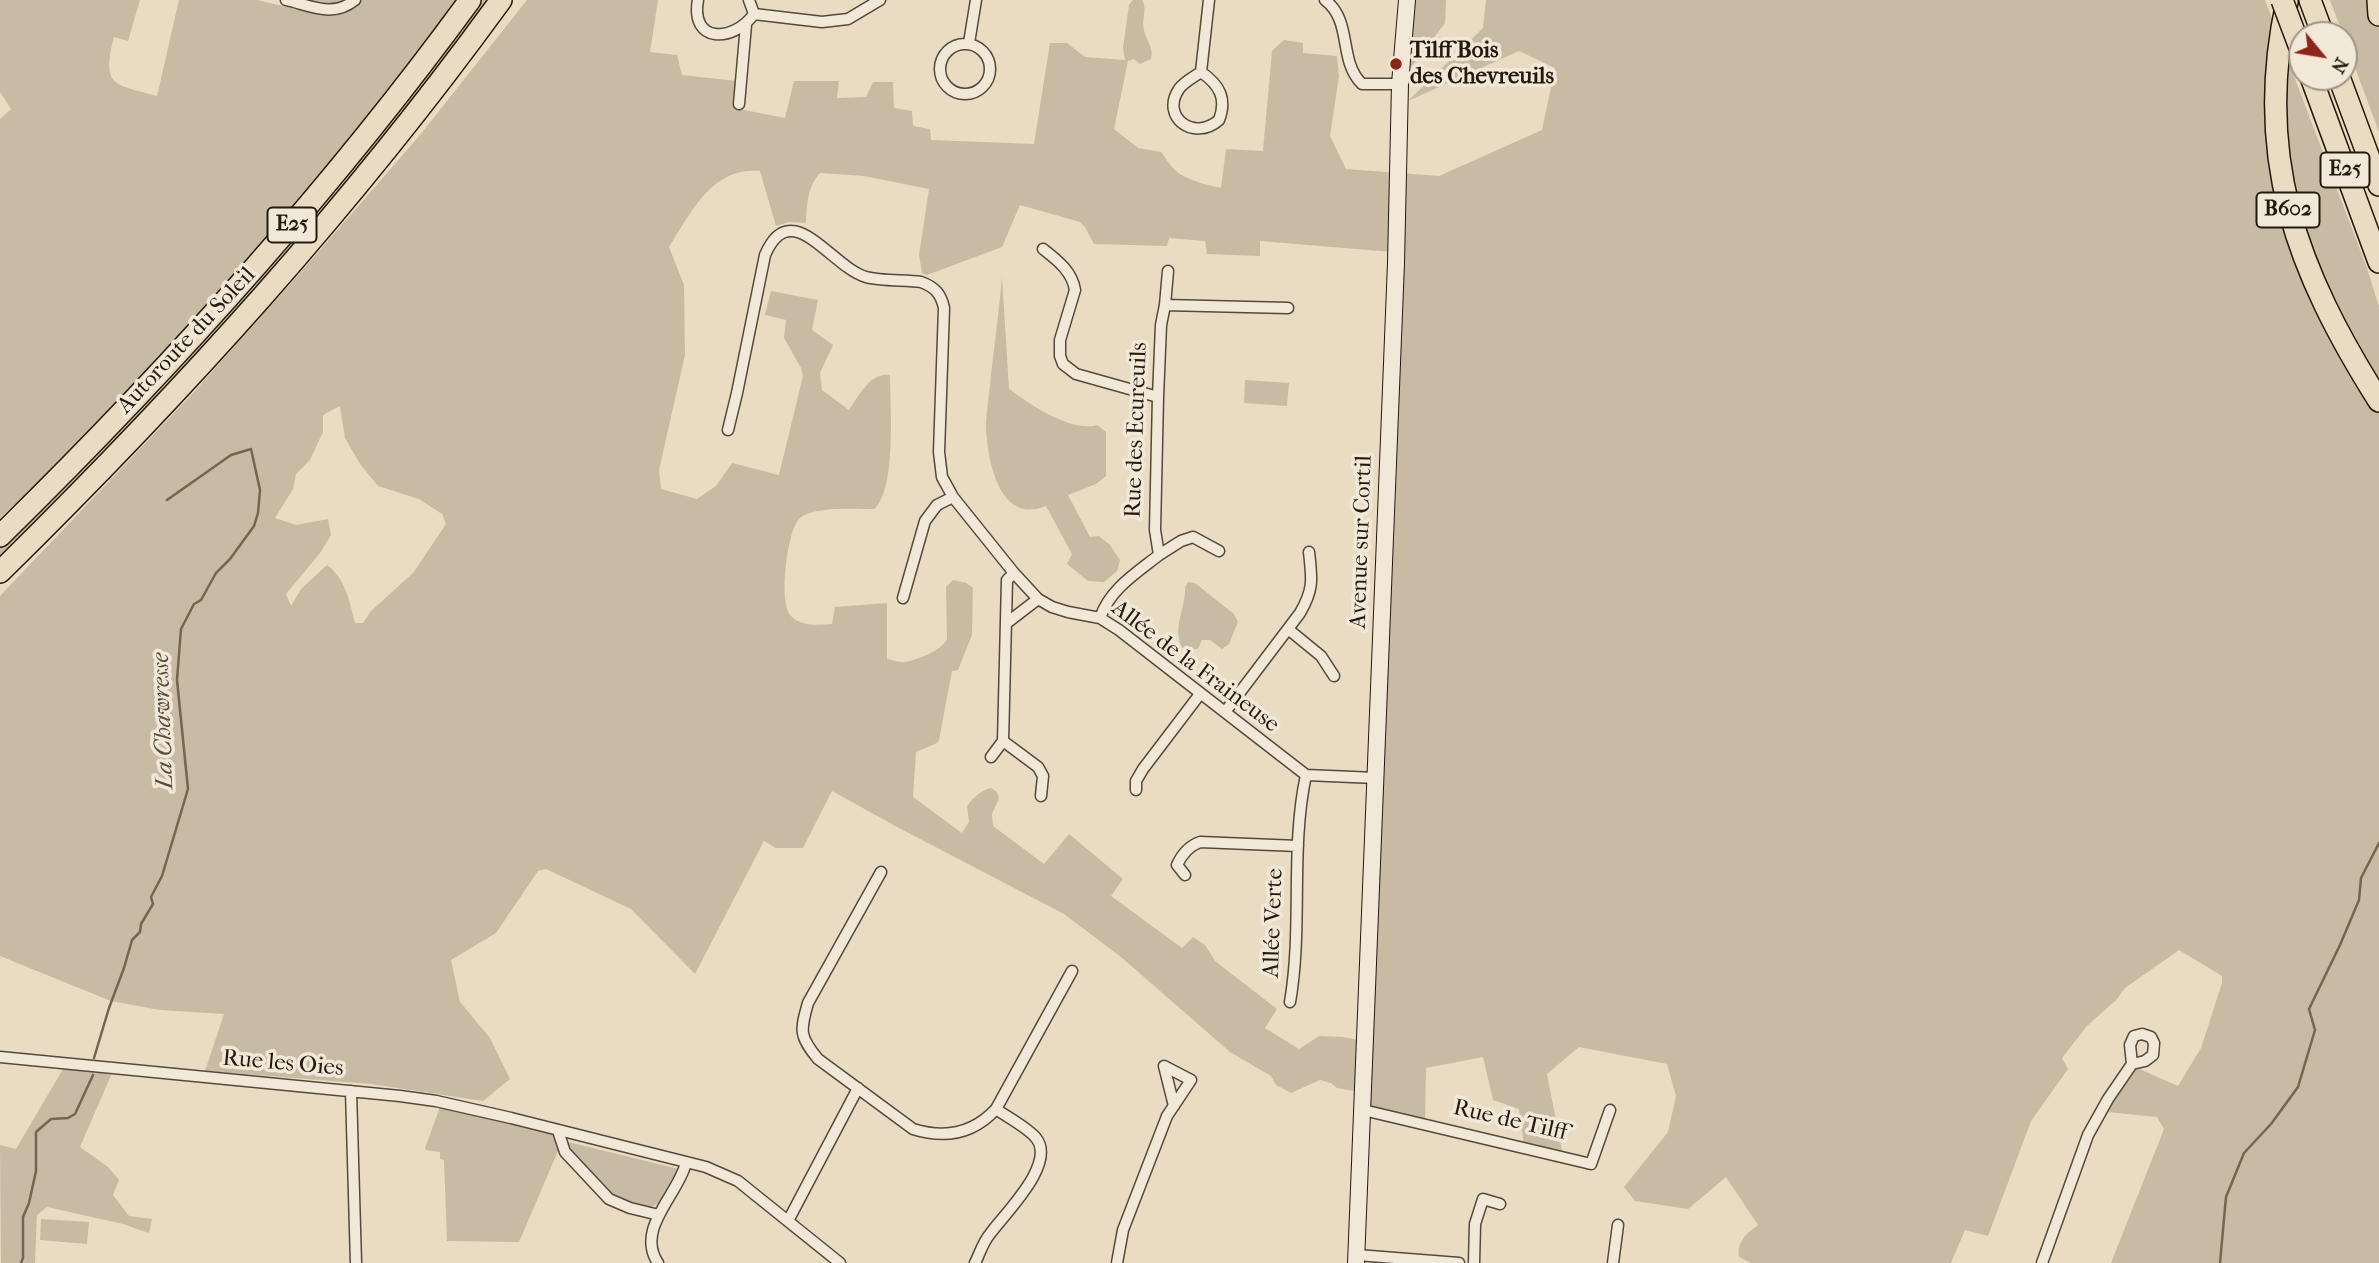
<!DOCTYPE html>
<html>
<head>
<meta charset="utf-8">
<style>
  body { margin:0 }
  #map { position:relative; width:2379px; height:1263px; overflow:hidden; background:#e9dcc3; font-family:"IM FELL French Canon",serif }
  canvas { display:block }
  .north { position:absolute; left:2288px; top:21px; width:70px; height:70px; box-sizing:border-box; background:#f1e8d8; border:2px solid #9f9586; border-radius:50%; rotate:120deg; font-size:19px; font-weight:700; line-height:28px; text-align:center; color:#23190c }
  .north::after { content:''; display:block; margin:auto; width:24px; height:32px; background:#8f2418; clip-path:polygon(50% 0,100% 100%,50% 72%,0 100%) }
</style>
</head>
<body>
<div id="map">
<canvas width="2379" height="1263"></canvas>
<div class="north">N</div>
</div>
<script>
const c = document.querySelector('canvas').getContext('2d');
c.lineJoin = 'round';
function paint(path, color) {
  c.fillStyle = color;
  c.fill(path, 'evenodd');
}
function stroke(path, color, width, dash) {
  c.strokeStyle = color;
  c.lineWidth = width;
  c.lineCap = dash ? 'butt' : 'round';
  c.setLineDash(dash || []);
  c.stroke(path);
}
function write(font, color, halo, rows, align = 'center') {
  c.font = font + ' "IM FELL French Canon",serif';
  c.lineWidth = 7;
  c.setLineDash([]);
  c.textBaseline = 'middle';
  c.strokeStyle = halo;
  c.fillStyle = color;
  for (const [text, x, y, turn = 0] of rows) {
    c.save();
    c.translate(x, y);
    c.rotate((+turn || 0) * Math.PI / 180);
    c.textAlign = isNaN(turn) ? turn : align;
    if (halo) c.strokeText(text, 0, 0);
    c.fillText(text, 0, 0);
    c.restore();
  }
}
const green = new Path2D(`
  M0,0h140l-12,41 -14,-4c-13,50 0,47 43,59l22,-96h78l51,12 4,-12h148l-117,151 -106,121 -59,66 -128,133 -50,47v-399l11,-10 -11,-17z
  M478,0h17l-227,285 -268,279v-18z
  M527,0h131l-8,52 27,3 5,20 55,6 2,28 46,9 9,-37h45l-2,17 29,-1 7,-15h20l1,26 18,3 1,15 17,3 1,11 103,4 16,-101h17l18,14 40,3 -2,-12 6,-43 4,-5h9c6,10 -1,19 2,30 2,11 10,16 7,29l-11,5 -6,-5 -6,2 -14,68 24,19 23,4c4,5 7,10 10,14 12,14 33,18 50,22l5,-39 37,2 9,-100 12,-11 19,3v10l34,3 2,20 -9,60 16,33 93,7 103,-46 13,-62 -36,-17 -111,50 75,-73 3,-28h779l102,268 12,39v956h-268l53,-134 -7,-12 -50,-5 30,-44 41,18 23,-38 21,-65v-7l-43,-26 -54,38 -9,12 -29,26 -25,32 6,11 -37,52 -43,115 -23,-6 -14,33h-200l-12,-6c-2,-16 7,-23 19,-32l-32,-48 -38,32 -53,-8 -11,-14 44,-55 8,-36 -9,-32 -88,-17 -32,27 15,77 -38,-6 -5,-36 -26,-9 -10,-43 -57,11 -1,52 -56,-15 19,-514 7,-79 9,-259 -144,-12v15l-53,-2 -2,-13 -36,-3 -2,8 -73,-2 -9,-17 -5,-5 -60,-17 -18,42 -75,28 -5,-2 -3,-18 10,-66 -65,-13 -44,-3c-13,14 -13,32 -14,50l-17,-1 -13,4 -16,-55c-48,-5 -69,42 -91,76l15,38 1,70 -26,115 2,19 36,10 19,-13 16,-23 47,12 24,-99 -2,-8 -17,-30 2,-18 -21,-5 6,-24 47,9 -6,30 21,15 -13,28 2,17 27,20c11,-15 20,-37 41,-35 0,30 7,115 -16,134 -18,0 -60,-3 -74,9 -13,11 -22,86 -9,98 11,11 27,9 41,8l3,-17 52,-4v56c6,1 13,4 18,3 14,-3 36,-11 42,-23l-1,-52 7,-7 13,3 7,5 -1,47 -14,35 -6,1 -13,69 -2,3 -21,9 -3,45 49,36 7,-11 -2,-16c7,-9 13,-15 24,-18l6,4 2,6 -7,16 1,12 51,38 25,-30 54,45 -12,17 71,52 11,-11 12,8 10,16 62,48 -12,19 34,21 20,-13 24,1 16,3 1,52 -23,-4 -6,-5 -11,-3 -29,13 -15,-8 -5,-9 -41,-24 -109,-95 -57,-43 -165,-86 -67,-37 -29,57h-27l-12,-7 -69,133 -64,-65 -85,-40 -8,2 -42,62 -45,27 9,42 30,36 20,41 -27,22 -112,-17 -166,-13 19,-57 -64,-4 -49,-9 -111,-45v-360l193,-203 107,-120 120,-138zM340,406l5,32 15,26 18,22 41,13 23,15 4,10 -33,49 -42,38 -8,12h-8c-5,-21 -10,-45 -28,-58l-26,24 -10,17 -5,-12 34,-41 11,-18 -3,-16 -32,6 -21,-7 18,-29 3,-15 14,-14 13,-28v-17z
  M1415,0h31l-1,23 -35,46z
  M2330,0h49v132z
  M1002,277l7,112c20,15 63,44 88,36l9,7v44l-10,8 -28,11 22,42 9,-1 11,9 10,15 -3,11 -13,11 -16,-1 -21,-17 5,-10 -26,-48c-46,19 -58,-43 -60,-78 0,-17 4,-36 5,-54 4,-32 8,-65 11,-97z
  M1245,380l44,3 -2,23 -43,-3z
  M1188,582l7,1 39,31 4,8 -9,22 -7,5 -12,-9h-8l-4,9 -6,1 -10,-2c-10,-22 4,-39 3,-61z
  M63,1069l49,4 -32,74 28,20 11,13 -6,15 16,21 23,3 -3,14 -26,-9 -76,-17 -10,8 -2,48h-34l-1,-118 16,4z
  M440,1107l119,29 -1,15 -39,91 -72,-1 -3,-81 -4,-1v-7l-14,-2 -1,-2z
  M568,1142l111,27 -18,33 -11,6 -26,-5 -16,-11 -42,-44z
  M41,1219l48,3 -2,22 -47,-4z`);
const stream = new Path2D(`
  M94,1058l15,-50 15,-40 8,-28 8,-8 1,-8 12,-20 -2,-7 11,-21 26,-87 -11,-109 4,-51 13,-25 7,-4 15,-27 14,-14 24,-33 4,-13 2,-23 -9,-41 -20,6 -64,45
  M21,1263l2,-5v-41l6,-14 7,-32v-39l15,-13 17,-1 7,-4 18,-39
  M2220,1263l6,-66 18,-44 27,-29 27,-37 17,-57 -6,-21 31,-64 19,-45 2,-22 18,-35`);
const street = new Path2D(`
  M286,0c26,6 47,18 69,0
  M698,0c-8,43 35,43 56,14
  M749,0l5,14
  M1325,0c28,21 13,61 37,84h38
  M754,14l68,8 26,-3 32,-19
  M969,43l7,-43
  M940 69a25 25 0 1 1 50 0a25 25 0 1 1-50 0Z
  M1201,72c19,13 26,27 18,48 -25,22 -59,-3 -40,-31 5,-7 15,-12 22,-17z
  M1201,72l8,-72
  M739,104l7,-79
  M1043,249c14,11 29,22 32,41l-15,50v16l3,8 13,10 82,23
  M1165,305l123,3
  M728,430l9,-37 28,-138c26,-61 66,12 101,22 14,4 39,3 55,5 14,5 20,12 23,26l-5,144 3,25 11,20 61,76 24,26 14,8 16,5 32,6 19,12 187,145 70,3
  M1159,555l22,-14 12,-4 26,14
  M1014,573l-7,7 -4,161 35,26 5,9 -2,20
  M903,598l22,-77 12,-16 16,-8
  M1100,618c10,-29 35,-44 59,-63l-4,-25 3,-133 3,-72 4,-20 3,-34
  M1008,622l30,-23
  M1288,629l33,27 13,20
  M1225,712l75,-99c14,-24 12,-34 9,-61
  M991,757l12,-16
  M1136,790v-9l7,-12 57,-75
  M881,872l-73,131c-8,28 -9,33 10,56l95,70c32,10 60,5 83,-20l76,-138
  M1185,875l-8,-10c5,-11 12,-19 23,-23l98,4
  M1290,1002c13,-75 0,-153 16,-227
  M0,1057l400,39 36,5 75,17 195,49 32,14 102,82
  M351,1091l5,172
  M1363,1110l228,54 19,-54
  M558,1131l7,21 44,47 21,9 29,7
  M788,1221l70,-133
  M1357,1255l102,8
  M658,1263c-23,-34 20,-68 28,-100
  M975,1263c5,-10 8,-21 15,-29 14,-20 67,-70 46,-96 -8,-10 -29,-21 -40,-29
  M1117,1263l6,-33 44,-114 24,-36 -27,-14 10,40
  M1474,1263l1,-39 8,-25 17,5
  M1613,1263l5,-38
  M2042,1263l46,-128 20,-36 24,-35 13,-3 8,-6 1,-12 -3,-6 -9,-3 -8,2 -4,9 2,19`);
const secondary = new Path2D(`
  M1356,1263l40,-1000 4,-179 7,-84`);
const highway = new Path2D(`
  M2310,0l13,35
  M2378,0l1,15
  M2287,2c-34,155 10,269 92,399
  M2311,77l68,185
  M2339,77l40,108
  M0,536c170,-167 329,-343 470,-536
  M0,572c183,-180 350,-364 501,-572`);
const highwayBridge = new Path2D(`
  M2282,0l20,53`);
const markers = [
  [1396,64,7,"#8f2418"]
];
const shields = [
  [2345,170,49],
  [2288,210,63],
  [292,225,49]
];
const shieldNames = [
  ["E25",2345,170],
  ["B602",2288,210],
  ["E25",292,225]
];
const poiNames = [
  ["Tilff Bois",1410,51],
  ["des Chevreuils",1410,77]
];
const streetNames = [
  ["Autoroute du Soleil",187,341,-47],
  ["Rue des Ecureuils",1137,430,-88],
  ["Avenue sur Cortil",1362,542,-88],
  ["Allée de la Fraineuse",1195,667,37],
  ["Allée Verte",1274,923,-88],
  ["Rue les Oies",283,1064,5],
  ["Rue de Tilff",1510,1121,13]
];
const waterNames = [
  ["La Chawresse",164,721,-92]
];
paint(green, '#c7bba4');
stroke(stream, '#726655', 2.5);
stroke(street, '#544a3a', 13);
stroke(secondary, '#23190c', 18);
stroke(highway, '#23190c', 24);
stroke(street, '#f1e8d8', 10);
stroke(secondary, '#f1e8d8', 16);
stroke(highway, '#e9dcc3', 21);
stroke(highwayBridge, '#23190c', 24, []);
stroke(highwayBridge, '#e9dcc3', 21);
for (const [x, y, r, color] of markers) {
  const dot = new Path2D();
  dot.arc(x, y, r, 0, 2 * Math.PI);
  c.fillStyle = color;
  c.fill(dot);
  stroke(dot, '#f1e8d8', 2.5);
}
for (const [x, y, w] of shields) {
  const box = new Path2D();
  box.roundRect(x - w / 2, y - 17.5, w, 35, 5);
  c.fillStyle = '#f1e8d8';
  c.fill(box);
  stroke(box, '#23190c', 2);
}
write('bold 21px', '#23190c', null, shieldNames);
write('bold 23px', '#23190c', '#f1e8d8', poiNames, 'left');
write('23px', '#23190c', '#f1e8d8', streetNames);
write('italic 24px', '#574d3c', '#f1e8d8', waterNames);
</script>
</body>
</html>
